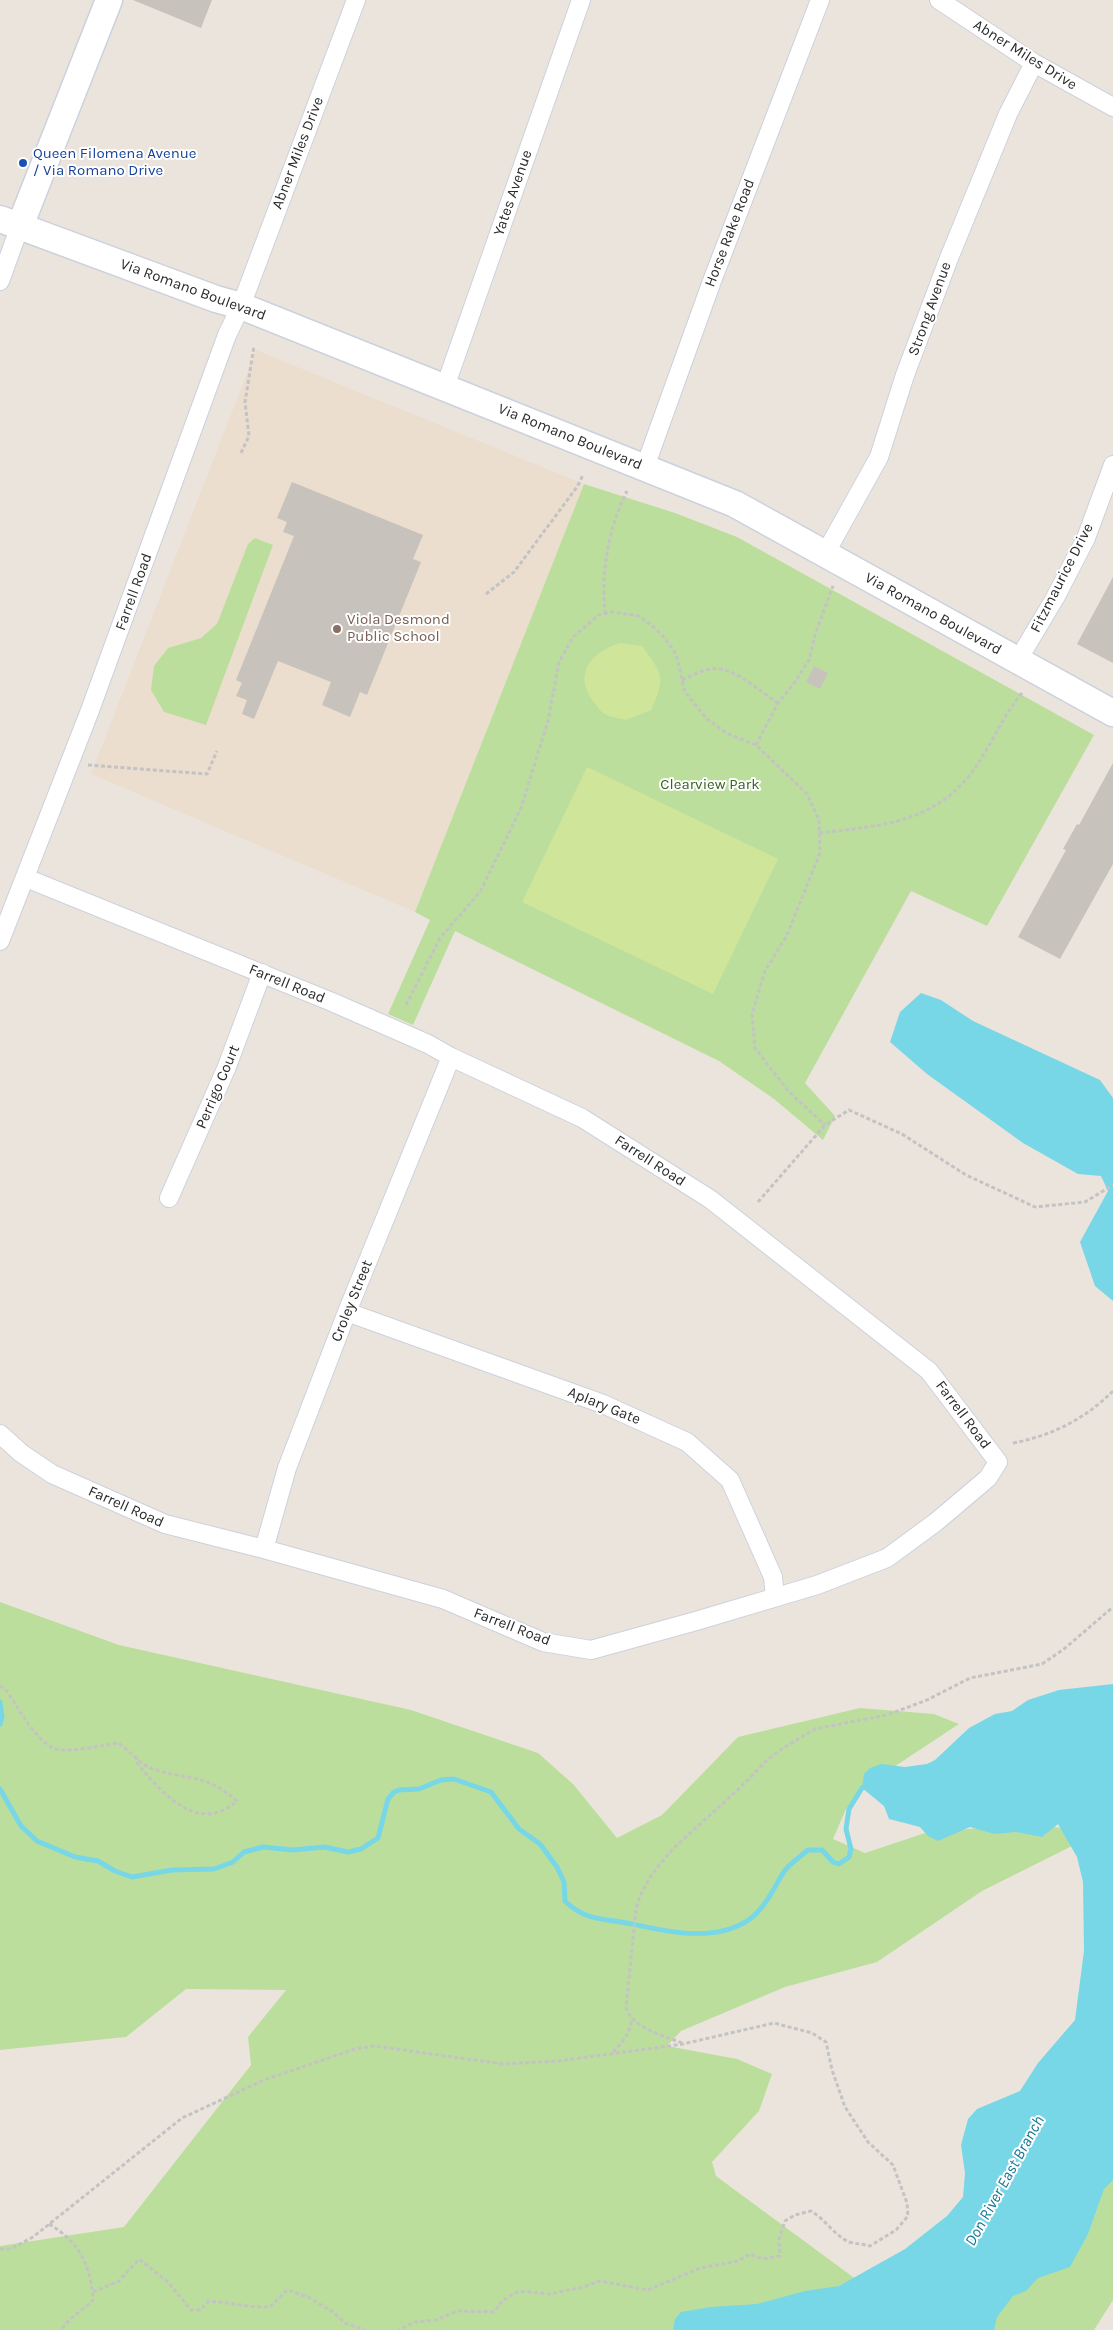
<!DOCTYPE html>
<html>
<head>
<meta charset="utf-8">
<style>
  body { margin:0 }
  canvas { display:block; background:#ebe4dd }
</style>
</head>
<body>
<canvas width="1113" height="2330"></canvas>
<script>
const c = document.querySelector('canvas').getContext('2d');
c.lineJoin = 'round';
function paint(path, color) {
  c.fillStyle = color;
  c.fill(path, 'evenodd');
}
function stroke(path, color, width, dash) {
  c.strokeStyle = color;
  c.lineWidth = width;
  c.lineCap = dash ? 'butt' : 'round';
  c.setLineDash(dash || []);
  c.stroke(path);
}
function write(font, color, halo, rows, align = 'center') {
  c.font = font + ' Karla,sans-serif';
  c.lineWidth = 4;
  c.setLineDash([]);
  c.textBaseline = 'middle';
  c.strokeStyle = halo;
  c.fillStyle = color;
  for (const [text, x, y, turn = 0] of rows) {
    c.save();
    c.translate(x, y);
    c.rotate((+turn || 0) * Math.PI / 180);
    c.textAlign = isNaN(turn) ? turn : align;
    if (halo) c.strokeText(text, 0, 0);
    c.fillText(text, 0, 0);
    c.restore();
  }
}
const education = new Path2D(`
  M256,350l328,134 -169,428 -324,-138z`);
const green = new Path2D(`
  M584,484l91,29 62,24 357,198 -107,191 -76,-35 -106,192 30,33 -12,24 -49,-41 -55,-38 -264,-130 -42,94 -25,-11 42,-94 -15,-8z
  M255,538l18,7 -67,180 -42,-13 -13,-22 3,-24 14,-18 33,-10 16,-14 31,-80z
  M0,1602l119,43 292,65 127,43 35,31 44,54 45,-23 76,-78 122,-29 74,6 25,10 -91,60 -22,25 -13,30 32,14 60,-20 98,-9 40,4 13,16 -94,47 -105,71 -92,25 -104,44 -14,15 70,13 35,15 -13,37 -47,51 4,14 141,104 -84,28 -50,4 -51,18h-672v-84l124,-19 127,-162 -3,-28 38,-47 -100,-1 -60,48 -126,13z
  M1113,2110v190l-19,30h-137z`);
const pitch = new Path2D(`
  M620,643l22,3c21,29 24,31 9,64l-25,10c-7,-2 -17,-3 -23,-7 -4,-3 -7,-9 -10,-12 -21,-28 0,-50 27,-58z
  M587,767l191,92 -65,135 -191,-92z`);
const water = new Path2D(`
  M921,993l20,7 32,21 127,59 13,18v203l-18,-15 -15,-44 28,-51 -7,-15 -23,-2 -55,-31 -96,-69 -37,-32 10,-30z
  M1113,1684v496l-9,9 -16,45 -18,33 -32,11 -12,13 -13,5 -16,21 -3,13h-321l2,-11 6,-7 30,-5 46,-3 48,-13 34,-5 66,-37 42,-33 16,-19 2,-24 -4,-28 7,-26 9,-10 43,-18 18,-28 37,-43 9,-69 -1,-69 -6,-25 -19,-33 -16,13 -26,-5 -22,2 -24,-7 -32,14 -10,-5 -8,-9 -31,-8 -5,-13 -22,-18 2,-14 6,-6 11,-4 24,3 22,-3 8,-4 34,-32 26,-14 17,-3 16,-11 31,-10z`);
const stream = new Path2D(`
  M0,1702l2,15 -2,7
  M0,1789l21,37 16,15 38,16 23,4 17,10 17,6 40,-7 42,-1 19,-7 11,-10 19,-5 30,3 31,-3 24,5 13,-3 17,-11 10,-39 6,-7 5,-2 20,-1 22,-9 13,-1 37,13 28,37 21,15 17,23 7,15 1,19c21,21 40,17 67,23 37,8 84,19 118,-5 15,-11 24,-31 33,-46 6,-9 17,-16 25,-23h14l11,12 6,2 10,-7 2,-8 -5,-20 3,-20 13,-21`);
const building = new Path2D(`
  M133,0h79l-11,28z
  M292,482l131,53 -10,24 8,3 -54,133 -7,-3 -10,25 -28,-12 9,-23 -53,-21 -24,58 -12,-5 5,-14 -11,-4 6,-13 -6,-3 58,-144 -11,-4 4,-10 -10,-4z
  M1113,577v86l-36,-19z
  M814,666l14,7 -8,16 -14,-7z
  M1113,763v101l-53,95 -42,-22 48,-87 -3,-1 14,-25 2,1z`);
const path = new Path2D(`
  M241,453l8,-17 -4,-34 9,-56
  M486,594l28,-22 63,-85 6,-12
  M605,614c-4,-43 3,-85 22,-123
  M682,680c12,-5 24,-13 38,-11 16,1 44,25 58,34
  M756,745l22,-42 17,-21 14,-22 6,-25 18,-49
  M88,765l119,9 10,-23
  M819,833c58,-7 111,-9 150,-57 21,-26 32,-59 54,-84
  M406,1005l34,-67 40,-46 41,-84 27,-87 11,-59 14,-25 26,-22 13,-3 27,4 11,8 14,13 12,17 9,38 22,27 21,15 28,11 51,49 12,26 1,33 -33,82 -22,36 -13,43 3,34 34,44 36,33
  M758,1202l67,-77 24,-15 53,24 64,41 69,32 50,-5 28,-17
  M1013,1443c38,-7 72,-24 100,-52
  M0,1686l7,5c11,17 28,48 46,57 13,6 51,-3 65,-5 10,6 20,19 30,24 18,8 38,8 56,14 13,4 23,12 33,20 -39,35 -76,-9 -101,-39l1,-5
  M682,2043c-18,-7 -50,-15 -56,-36l10,-98c12,-45 52,-73 84,-103 17,-15 32,-30 47,-46l16,-12 32,-19 72,-14 40,-15 43,-22 72,-14 22,-15 49,-42
  M613,2052c10,-10 17,-19 19,-34
  M49,2224c30,18 42,41 44,76 -9,10 -27,19 -31,30
  M0,2249h11l22,-12 149,-119 82,-38 91,-31 19,-3 129,18 56,-3 124,-17 91,-21 38,10 14,9 6,28 13,37 23,35 25,23 14,38 1,13 -12,14 -26,16c-7,-2 -14,-2 -21,-4 -14,-6 -24,-23 -38,-31l-16,4 -10,6 -6,18 1,17 -17,3 -13,-5 -12,7 -38,7 -52,22 -49,-9 -15,6 -35,7 -30,-3 -17,10 -8,11 -37,-1 -21,9 -21,2 -16,8
  M93,2292l26,-11 20,-22 29,23 23,28h9l9,-9c21,1 40,7 61,6l17,-17 21,7 25,15 12,11 20,7`);
const street = new Path2D(`
  M939,0l95,63 79,44
  M0,281l20,-55
  M445,387l136,-387
  M645,467l67,-186 108,-281
  M825,554l54,-97 26,-82 44,-117 59,-144 26,-51
  M1018,660l37,-62 31,-60 27,-73
  M0,941l89,-228 138,-378 14,-29 115,-306
  M169,1198l57,-129 36,-96
  M347,1312l256,92 84,38 43,38 43,97 2,20
  M0,1434l21,19 31,21 113,50 99,25 179,50 100,43 48,8 105,-29 121,-36 70,-27 49,-36 52,-44 10,-16 -69,-91 -219,-172 -128,-81 -131,-61 -23,-13 -96,-42 -306,-124
  M264,1549l23,-81 60,-156 104,-255`);
const secondary = new Path2D(`
  M0,219l216,80 25,7 494,198 378,209
  M20,226l89,-226`);
const markers = [
  [23,163,5,"#1a4fb4"],
  [337,629,5,"#8d6e63"]
];
const streetNames = [
  ["Abner Miles Drive",1025,55,32],
  ["Abner Miles Drive",298,153,-69],
  ["Yates Avenue",513,193,-71],
  ["Horse Rake Road",730,233,-69],
  ["Via Romano Boulevard",193,290,20],
  ["Strong Avenue",930,309,-70],
  ["Via Romano Boulevard",570,437,22],
  ["Fitzmaurice Drive",1062,578,-63],
  ["Farrell Road",134,592,-70],
  ["Via Romano Boulevard",933,614,29],
  ["Farrell Road",287,984,22],
  ["Perrigo Court",218,1087,-67],
  ["Farrell Road",650,1161,33],
  ["Croley Street",352,1301,-68],
  ["Aplary Gate",604,1406,22],
  ["Farrell Road",963,1415,53],
  ["Farrell Road",126,1507,24],
  ["Farrell Road",512,1627,21]
];
const transitNames = [
  ["Queen Filomena Avenue",33,154],
  ["/ Via Romano Drive",33,171]
];
const educationNames = [
  ["Viola Desmond",347,620],
  ["Public School",347,637]
];
const parkNames = [
  ["Clearview Park",710,785]
];
const waterNames = [
  ["Don River East Branch",1005,2181,-61]
];
paint(education, '#ecdece');
paint(green, '#bcde9d');
paint(pitch, '#cfe59a');
paint(water, '#77d7e7');
stroke(stream, '#77d7e7', 5);
paint(building, '#c7c2bc');
stroke(street, '#ccd1db', 20);
stroke(secondary, '#ccd1db', 29);
stroke(path, '#c3c3c3', 3, [4, 2.5]);
stroke(street, '#fff', 18);
stroke(secondary, '#fff', 26);
for (const [x, y, r, color] of markers) {
  const dot = new Path2D();
  dot.arc(x, y, r, 0, 2 * Math.PI);
  c.fillStyle = color;
  c.fill(dot);
  stroke(dot, '#fff', 2);
}
write('15px', '#2a2a2a', '#fff', streetNames);
write('15px', '#164399', '#fff', transitNames, 'left');
write('15px', '#785e54', '#fff', educationNames, 'left');
write('15px', '#36631f', '#fff', parkNames);
write('italic 16px', '#167792', '#fff', waterNames);
</script>
</body>
</html>
